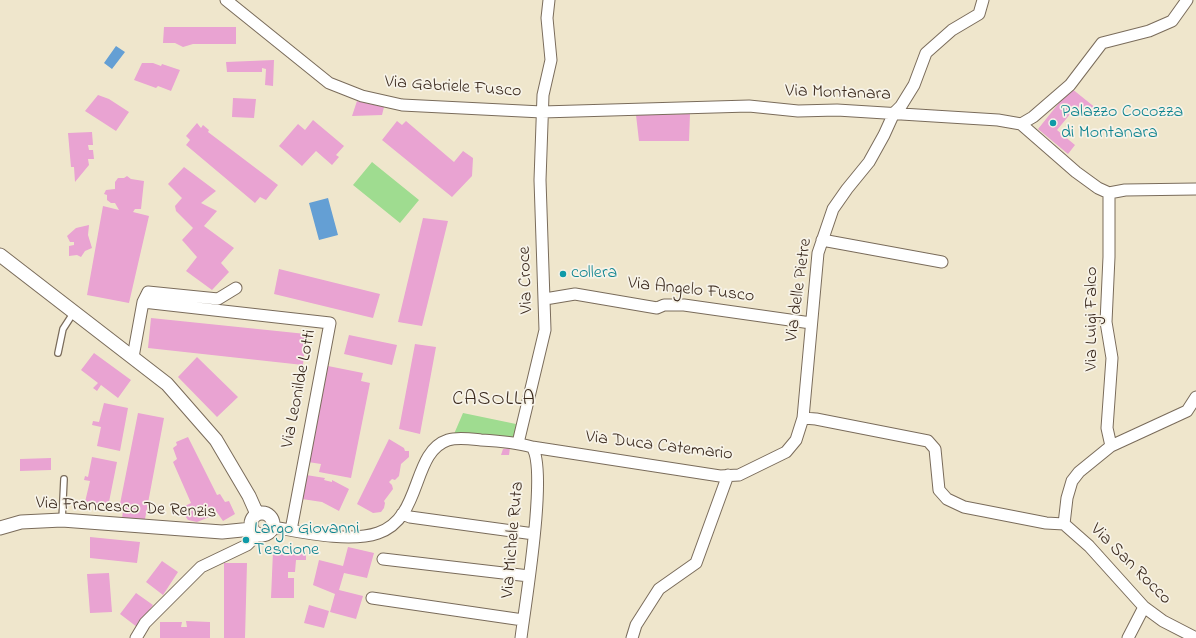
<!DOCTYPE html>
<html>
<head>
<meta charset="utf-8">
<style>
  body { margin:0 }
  canvas { display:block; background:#efe6cc }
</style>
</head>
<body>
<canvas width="1196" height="638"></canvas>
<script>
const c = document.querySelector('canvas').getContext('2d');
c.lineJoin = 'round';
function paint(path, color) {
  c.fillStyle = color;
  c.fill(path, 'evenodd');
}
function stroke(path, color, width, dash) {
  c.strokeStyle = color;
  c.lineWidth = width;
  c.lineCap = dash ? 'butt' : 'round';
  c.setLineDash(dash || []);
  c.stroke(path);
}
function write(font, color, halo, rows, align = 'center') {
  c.font = font + ' "Indie Flower",sans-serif';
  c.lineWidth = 3.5;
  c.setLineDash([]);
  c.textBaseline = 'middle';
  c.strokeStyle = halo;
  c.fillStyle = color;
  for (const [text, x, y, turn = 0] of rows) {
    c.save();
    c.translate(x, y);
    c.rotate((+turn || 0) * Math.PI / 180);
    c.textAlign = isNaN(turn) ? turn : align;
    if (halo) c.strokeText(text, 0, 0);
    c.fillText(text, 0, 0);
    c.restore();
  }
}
const green = new Path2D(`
  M372,162l47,38 -19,23 -47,-38z
  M463,413l53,11 -2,14 -60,-4z`);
const water = new Path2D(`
  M116,46l9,6 -13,17 -8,-6z
  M328,198l10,37 -19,5 -10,-37z`);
const building = new Path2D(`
  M164,27h72v17h-43l-10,3 -8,-4h-12z
  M274,60l-1,26 -8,-1 1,-16 -4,-1v4h-35l-1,-10z
  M142,63h11l8,3 1,-2 18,6 -9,21 -13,-5 -2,2 -22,-8z
  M1071,88l26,21 -7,9 -14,-11 -19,23 18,15 -7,9 -30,-25z
  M98,95l11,4 20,13 -13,19 -31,-20z
  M233,98l23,1 -2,19 -22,-1z
  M357,101l27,6 -2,8 -30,1z
  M690,114l-1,27h-50l-3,-26z
  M313,120l31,26 -8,9 3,2 -7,8 -16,-14 -14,15 -23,-20 19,-22 7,6z
  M397,121l5,4 4,-4 48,41 9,-11 10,7 -1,18 -20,21 -70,-57z
  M197,123l4,5 2,-3 6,5 -1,2 70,53 -12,15 -6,-3 -5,6 -69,-58 4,-5 -4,-4z
  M92,132l1,13h-5l1,5h4l1,9h-6l1,6 -14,17 -1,-15h-3l-3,-34z
  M184,167l32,24 -15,12 16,8 -13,15 30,22 -13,15 8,9 -17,18 -26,-19 11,-14 -15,-17 11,-12 -17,-17 -1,-5 7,-8 -14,-14z
  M127,176l4,3 13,2 -3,28h-6l-2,3 16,4 -20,87 -42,-8 16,-89 16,4 -4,-7h-4l-4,-3v-5l-3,-1 2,-4 9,-1v-7l3,-4h6z
  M423,218l25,3 -26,105 -24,-4z
  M89,225l-1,10 4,13 -7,3 -4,6 -4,-2 -8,1v-10l5,-1v-3h-4l-3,-6 9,-8z
  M279,269l101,25 -7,24 -99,-24z
  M151,318l155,16 -3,31 -155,-17z
  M349,335l48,10 -5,20 -48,-11z
  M415,344l21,3 -16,87 -21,-5z
  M94,353l37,27 -13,18 -17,-13 -4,6 -4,-3 5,-5 -17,-13z
  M197,357l41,40 -21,20 -39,-40z
  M328,366l35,7 -2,8 9,2 -19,95 -32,-6 2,-8 -13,-2z
  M104,403l24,5 -8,43 -23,-5 4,-19 -9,-2 1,-4 6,1z
  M138,413l26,5 -19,101 -23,-1 1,-7 -4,-2z
  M188,437l29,58 3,-1 5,8 4,-1 6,13 -12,7 -7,-10 -5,2 1,3 -15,6 -9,-2 -6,-8 -1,-4 10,-5 -18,-41 4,-3 -4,-11 4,-3 -1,-3z
  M389,439l15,9 1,3h4v6l-8,7 -2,12 -4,4 -3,-1 -3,3 3,3 1,4 -9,12 1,2 -1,5 -3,4 -8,1 -16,-9z
  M510,448l-1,7h-8l2,-6z
  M92,457l25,5 -9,45 -23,-5 5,-21 -6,-1 1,-4 3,1z
  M51,458v12l-31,1v-12z
  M306,475l19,3 -1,2 8,2v-2l17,9 -10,22 -17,-9 -20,-3z
  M90,537l50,5 -3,21 -47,-5z
  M348,547l26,6 -7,25 -23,-5 -5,17 24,6 -7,23 -26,-7 5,-18 -22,-9 6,-25 24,6z
  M273,551l33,1v8h-10l-1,12h-7v6h6v20h-23z
  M162,561l16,11 -15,23 -17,-13z
  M224,563h23l-2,75h-21z
  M109,573l3,39 -22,1 -3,-39z
  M136,593l17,12 -16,22 -17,-13z
  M309,605l20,6 -5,17 -20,-5z
  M186,621l24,1v16h-50v-16h22l-1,5h6z`);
const service = new Path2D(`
  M58,353l5,-24 11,-17
  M62,520l2,-41`);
const minor = new Path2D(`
  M226,0l103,83 33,13 40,9 140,7 207,-6 49,5 39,-1 161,10 23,4 55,48 22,16 11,5
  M1021,124l12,-7 37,-32 32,-42 47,-12 23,-10 15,-21
  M1109,193v64l-3,65 6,36 -5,70 4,18
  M1109,193l16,-3 71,-1
  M822,240l120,22
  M545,299l30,-5 82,14 7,-3h20l127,18
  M143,302l187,21 -39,207
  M133,357l10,-55 5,-10 70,7 18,-11
  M803,418l13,1 112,22 7,8 4,41 8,9 17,8 82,16 18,1
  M518,443l27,-113 -5,-150 3,-85 8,-35 -4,-42 2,-18
  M402,514l8,3 124,17
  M1064,524l3,-26 5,-17 7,-9 32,-26 76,-35 9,-14
  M1064,524l25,22 55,61 19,14 33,17
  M273,527c29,5 76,16 105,6 45,-15 33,-81 70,-93 10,-3 23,-1 33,0 18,1 34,2 51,7l188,29 19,-1 47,-23 10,-12 7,-22 15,-165 15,-44 14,-20 22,-27 15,-27 10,-22 7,-7 13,-21 12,-32 26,-23 27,-16 4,-14
  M383,559l146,17
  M372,598l151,22
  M136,638l9,-15 56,-56 46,-22 11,-11
  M521,638c4,-33 27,-169 11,-191
  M632,638l4,-13 23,-36 37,-26 32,-88
  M1128,638l16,-31`);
const tertiary = new Path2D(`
  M0,255l167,129 49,56 33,56 8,18
  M251 524a11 11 0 1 1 22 0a11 11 0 1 1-22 0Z
  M0,528l21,-6 41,-2 160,12 30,-3`);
const markers = [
  [1053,123,4,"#0f9aa8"],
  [563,274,4,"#0f9aa8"],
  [246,540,4,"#0f9aa8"]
];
const streetNames = [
  ["Via Gabriele Fusco",453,88,4],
  ["Via Montanara",838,94,2],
  ["Via Croce",527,280,-92],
  ["Via delle Pietre",800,290,-82],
  ["Via Angelo Fusco",691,291,6],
  ["Via Luigi Falco",1093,319,-90],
  ["Via Leonilde Lotti",300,389,-79],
  ["Via Duca Catemario",659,447,7],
  ["Via Francesco De Renzis",126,509,3],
  ["Via Michele Ruta",514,540,-85],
  ["Via San Rocco",1130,565,45]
];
const cultureNames = [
  ["Palazzo Cocozza",1061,113],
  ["di Montanara",1061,134],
  ["collera",571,274],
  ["Largo Giovanni",254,530],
  ["Tescione",254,551]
];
const quarterNames = [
  ["CASOLLA",494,401]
];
paint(green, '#9fdc90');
paint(water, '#649fd4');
paint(building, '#e9a3d2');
stroke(service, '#7a6c5b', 8);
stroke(minor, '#7a6c5b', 13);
stroke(tertiary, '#7a6c5b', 15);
stroke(service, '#fff', 5.5);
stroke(minor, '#fff', 11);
stroke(tertiary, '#fff', 13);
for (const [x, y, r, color] of markers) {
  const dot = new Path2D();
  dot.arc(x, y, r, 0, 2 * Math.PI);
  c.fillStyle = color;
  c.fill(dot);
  stroke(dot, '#f7f3e8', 1.5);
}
write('18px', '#3b2a1e', '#f7f3e8', streetNames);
write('18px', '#0d838f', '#f7f3e8', cultureNames, 'left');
c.letterSpacing = '1px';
write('20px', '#3b2a1e', '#f7f3e8', quarterNames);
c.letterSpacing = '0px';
</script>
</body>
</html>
